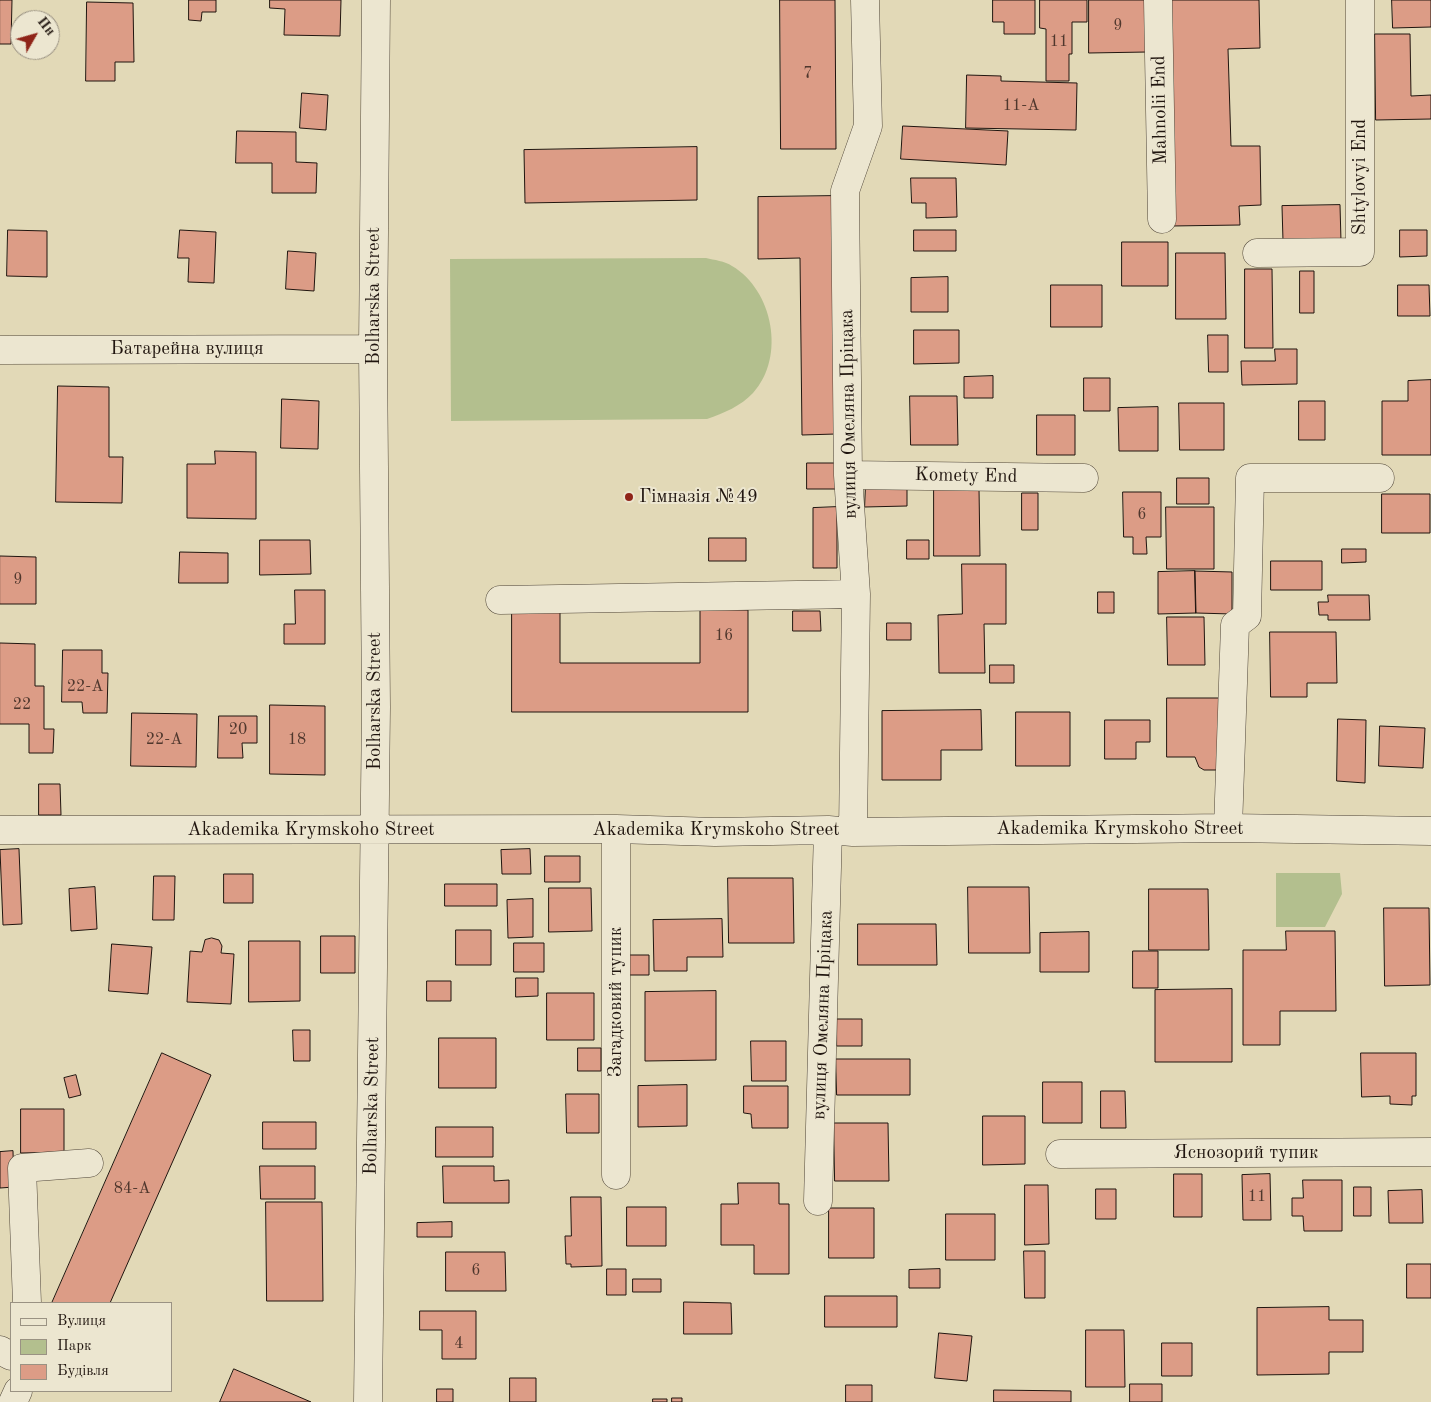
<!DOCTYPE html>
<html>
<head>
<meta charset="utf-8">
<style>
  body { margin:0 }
  #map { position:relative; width:1431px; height:1402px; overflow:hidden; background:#e2d9b7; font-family:"Old Standard TT",serif }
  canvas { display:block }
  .legend { position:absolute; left:10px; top:1302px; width:162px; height:90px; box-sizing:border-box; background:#ece6d0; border:1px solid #9a9283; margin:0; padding:6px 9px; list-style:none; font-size:15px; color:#20150f }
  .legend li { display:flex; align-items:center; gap:10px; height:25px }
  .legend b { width:25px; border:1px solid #9a9283 }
  .north { position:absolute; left:10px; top:10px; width:50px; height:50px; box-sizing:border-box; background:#ece6d0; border:1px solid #9a9283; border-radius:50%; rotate:52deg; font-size:14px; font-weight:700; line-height:20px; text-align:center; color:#20150f }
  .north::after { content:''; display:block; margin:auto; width:18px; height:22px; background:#8f2418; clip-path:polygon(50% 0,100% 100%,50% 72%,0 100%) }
</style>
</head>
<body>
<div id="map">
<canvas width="1431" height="1402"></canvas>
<ul class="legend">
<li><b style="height:6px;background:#ece6d0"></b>Вулиця</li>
<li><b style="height:14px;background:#b3bf8e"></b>Парк</li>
<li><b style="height:14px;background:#dc9c86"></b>Будівля</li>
</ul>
<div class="north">Пн</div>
</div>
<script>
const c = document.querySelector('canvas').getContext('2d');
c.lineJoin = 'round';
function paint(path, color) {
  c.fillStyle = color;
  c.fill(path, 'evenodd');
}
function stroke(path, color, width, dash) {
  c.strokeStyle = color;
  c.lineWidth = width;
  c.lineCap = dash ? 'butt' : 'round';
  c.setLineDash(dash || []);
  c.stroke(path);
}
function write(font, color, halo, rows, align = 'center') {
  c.font = font + ' "Old Standard TT",serif';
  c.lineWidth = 4;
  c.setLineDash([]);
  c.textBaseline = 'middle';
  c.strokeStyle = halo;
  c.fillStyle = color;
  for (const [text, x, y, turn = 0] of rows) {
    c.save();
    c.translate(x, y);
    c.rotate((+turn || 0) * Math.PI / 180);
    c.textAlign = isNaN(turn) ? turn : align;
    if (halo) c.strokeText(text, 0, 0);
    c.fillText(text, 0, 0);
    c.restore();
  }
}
const green = new Path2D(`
  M706,258c8,2 19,3 26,8 41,24 54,91 21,127 -12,13 -29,20 -46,26l-256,2 -1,-162z
  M1276,873h64l2,21 -17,33h-49z`);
const building = new Path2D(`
  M0,0h12l-1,44h-11z
  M189,0h27v12h-14l-1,9 -12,-1z
  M270,0h71l-1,36 -56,-1 1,-26 -15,-1z
  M780,0h55l1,149h-55z
  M993,0h42v34h-31v-12h-11z
  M1040,0h47v22h-15v32h-3v27h-23v-52l-6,-1z
  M1089,0h57l1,52 -58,1z
  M1167,0h92l1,48 -32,1 3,97h29l1,59 -22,1 1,19 -68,1z
  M1392,0h39v27l-38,1z
  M87,2l46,1 1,59h-19v19h-29z
  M1375,34h35l1,62 20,-1v24l-55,1z
  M967,75l34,1v5l76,2 -1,47 -110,-2z
  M302,93l26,2 -2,35 -26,-2z
  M903,126l105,5 -2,34 -105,-6z
  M237,131l59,1v30l21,1 -1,30h-44v-30h-36z
  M697,147v53l-172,3 -1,-53z
  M911,178h45l1,39 -31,1v-15h-14z
  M834,196l2,238 -34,1 -2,-177 -42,1v-62z
  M1340,205l1,36h-58l-1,-35z
  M8,230l39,1v46l-40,-1z
  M180,230l36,2 -2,51 -26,-1 1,-24h-11z
  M914,230h42v21h-42z
  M1400,230h27v26l-27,1z
  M1122,242h46v44h-46z
  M288,251l28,2 -2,38 -28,-2z
  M1176,253h49l1,66h-50z
  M1245,269h27l1,79h-28z
  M1300,271h14v42h-14z
  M948,277v35h-37v-34z
  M1051,285h51v42h-51z
  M1398,285h31l1,31h-32z
  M914,330h45v33l-45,1z
  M1208,335h20v37h-19z
  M1275,349h22v35l-55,1 -1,-24h34z
  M993,376v22h-29v-21z
  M1084,378h26v33h-26z
  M1431,380v75h-49v-54h26v-20z
  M58,386l51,1v70h14l-1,46 -66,-1z
  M910,396h47l1,49h-47z
  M282,399l37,2 -1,48 -37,-1z
  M1299,401h26v39h-26z
  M1179,403h45v47h-44z
  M1158,407v44h-39l-1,-43z
  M1037,415h38v40h-38z
  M215,451l41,1v67l-69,-1v-54h28z
  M807,463h30v26h-30z
  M1177,478h32v26h-32z
  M866,483h41v23l-42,1z
  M934,488h45l1,68h-46z
  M1123,492h38v45h-15l1,17h-14v-17h-9z
  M1022,493h16v37h-16z
  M1382,494h48v39h-48z
  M837,507v61h-24v-60z
  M1166,507h48v62h-47z
  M709,538h37v23h-37z
  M260,540h50l1,34 -51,1z
  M907,540h22v19h-22z
  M1342,549h24v13l-24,1z
  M180,552l48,1v30h-49z
  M0,556l36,1v47h-36z
  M1271,561h51v29h-51z
  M962,564h44v60h-22l1,49h-46l-1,-58 24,-1z
  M1195,571l37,1v42l-36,-1z
  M1195,571l1,42 -38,1v-42z
  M295,590h30v54h-41v-20h11z
  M1098,592h16v21h-16z
  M1328,595h41l1,25h-42v-5h-9l-1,-13h10z
  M512,608l48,1v54h140v-54l48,1v102h-236z
  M793,611h27l1,20h-28z
  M1167,617h37l1,48h-37z
  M887,623h24v17h-24z
  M1270,632h66l1,51h-30v14h-36z
  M0,643l35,1v42h9v43h10l-1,24h-24v-29h-29z
  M63,650h39v23h6l-1,40h-24l-1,-11h-20z
  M990,665h24v18h-24z
  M1167,698h56l-4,68 -3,4h-12l-5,-3 -4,-10h-28z
  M270,705l55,1v69l-55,-1z
  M981,710l1,40h-41v30h-59v-69z
  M1016,712h54v54h-54z
  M132,713l65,1 -1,53 -65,-1z
  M219,716h38v27h-15l1,15h-25z
  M1338,719l28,1 -1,63 -28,-2z
  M1105,720h45v22h-14v17h-31z
  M1380,726l45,2 -2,40 -44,-2z
  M39,784h21l1,31h-22z
  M19,849l3,75 -19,1 -3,-75z
  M530,849l1,25h-29l-1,-24z
  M545,856h35v26h-35z
  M224,874h29v29h-29z
  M154,876h21l-1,44h-21z
  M728,878h65l1,65h-65z
  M445,884h52v22h-52z
  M95,887l2,42 -26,2 -2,-42z
  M968,887h61l1,66h-61z
  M549,888h42l1,43 -43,1z
  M1149,889h59l1,61h-60z
  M533,899v38l-25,1 -1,-38z
  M1384,908h45l1,77 -45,1z
  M722,919l1,38h-36v14h-33l-1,-51z
  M858,924h78l1,41h-79z
  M456,930h35v35h-35z
  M1286,931h49l1,80h-56v34h-37v-95h43z
  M1089,932v40h-49v-39z
  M321,936h34v37h-34z
  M212,938l7,2 3,6 -1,7 13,1 -3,50 -44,-2 3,-51 12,1 3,-12z
  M249,941h51v60l-51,1z
  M514,943h30v29h-30z
  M112,944l40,3 -4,47 -39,-3z
  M1133,951h25v37h-25z
  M629,955h20v20h-20z
  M516,978h22v18l-22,1z
  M427,981h24v20h-24z
  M1232,989v73h-77v-72z
  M716,991v69l-71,1v-69z
  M547,993h47v47h-47z
  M837,1019h25v27h-25z
  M293,1030h17v31h-16z
  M439,1038h57v50h-57z
  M751,1041h35v40h-34z
  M578,1048h23v23h-23z
  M162,1053l49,22 -101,228h-58z
  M1361,1053h55v43h-4v9l-22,-1v-8l-28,1z
  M836,1059h74v36h-73z
  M76,1075l5,20 -12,3 -5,-20z
  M1043,1082h39v41h-39z
  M687,1085v41l-49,1v-41z
  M744,1086h44v42h-36l-1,-14 -7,-1z
  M1101,1091h24l1,37h-25z
  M566,1094h33v39h-32z
  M21,1109h43v43l-43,1z
  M983,1116h42v48l-42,1z
  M263,1122h53v27h-53z
  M834,1123h54l1,58h-54z
  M436,1127h57v30h-57z
  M13,1151l1,36 -14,1v-36z
  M260,1166h55v33h-54z
  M443,1166h51v15l15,-1v23h-65z
  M1174,1174h28v43h-28z
  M1270,1174l1,46h-28l-1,-45z
  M1303,1180h39v51h-38l-1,-15h-11v-18h11z
  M738,1183h41v21h10v70h-35v-29h-33v-41h17z
  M1025,1185h23l1,59 -24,1z
  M1354,1187h17v29h-17z
  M1096,1189h20v30h-20z
  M1422,1190l1,33h-34l-1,-32z
  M571,1197h30l1,69 -31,1v-3h-5l-1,-28h6z
  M266,1202h56l1,99h-56z
  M627,1207h39v39h-39z
  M829,1208h45v50h-45z
  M946,1214h49v46h-49z
  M452,1222v15h-35v-14z
  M1024,1251h21v47h-20z
  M446,1252h59l1,39h-60z
  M1407,1264h24v34h-24z
  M607,1269h19v26h-19z
  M940,1269v19h-31v-18z
  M633,1279h28v13h-28z
  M825,1296h72v31h-72z
  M684,1302l47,1 1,31h-48z
  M1329,1307v13h34v32h-34v22l-72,1v-67z
  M420,1311h56v48h-34v-29h-22z
  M1086,1330h38l1,57h-39z
  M939,1333l33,3 -5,45 -32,-3z
  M1162,1343h30v33h-30z
  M234,1369l77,33h-91z
  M510,1378h26v24h-26z
  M1130,1384h32v18h-32z
  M846,1385h26v17h-26z
  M437,1389h16v13h-16z
  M994,1390l77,1v11h-77z
  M672,1398h10v4h-10z
  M653,1399h14v3h-14z`);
const minor = new Path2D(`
  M1158,0l4,219
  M1257,253l103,-1v-252
  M0,350l373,-1
  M848,475l236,3
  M500,600l356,-6
  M1228,828l7,-203 12,-9 3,-138h130
  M616,829v346
  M0,830l616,-1 99,3 113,-2 25,2 375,-4 203,3
  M853,832l3,-238 -8,-119 -3,-284 23,-65 -3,-126
  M1060,1154l371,-2
  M818,1201l10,-371
  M27,1303l-5,-135 67,-5
  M0,1350l11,6
  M13,1402l5,-11
  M368,1402l8,-695 -3,-358 3,-349`);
const markers = [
  [629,497,5,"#8f2418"]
];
const numberNames = [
  ["9",1118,26],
  ["11",1059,42],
  ["7",808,74],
  ["11-А",1021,106],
  ["6",1142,515],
  ["9",18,580],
  ["16",724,636],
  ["22-А",85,687],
  ["22",22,705],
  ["20",238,730],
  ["22-А",164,740],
  ["18",297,740],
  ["84-А",132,1189],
  ["11",1257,1197],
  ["6",476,1271],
  ["4",459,1344]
];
const streetNames = [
  ["Mahnolii End",1160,110,-91],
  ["Shtylovyi End",1360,177,-90],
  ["Bolharska Street",374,296,-90],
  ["Батарейна вулиця",187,349],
  ["вулиця Омеляна Пріцака",849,414,-91],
  ["Komety End",966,476,1],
  ["Bolharska Street",375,701,-90],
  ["Akademika Krymskoho Street",1120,829],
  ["Akademika Krymskoho Street",311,830],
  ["Akademika Krymskoho Street",716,830],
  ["Загадковий тупик",616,1002,-90],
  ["вулиця Омеляна Пріцака",823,1015,-88],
  ["Bolharska Street",372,1106,-89],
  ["Яснозорий тупик",1246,1153]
];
const poiNames = [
  ["Гімназія №49",639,497]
];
paint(green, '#b3bf8e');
paint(building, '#dc9c86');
stroke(building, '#20150f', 1);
stroke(minor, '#504639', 29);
stroke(minor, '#ece6d0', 28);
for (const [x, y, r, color] of markers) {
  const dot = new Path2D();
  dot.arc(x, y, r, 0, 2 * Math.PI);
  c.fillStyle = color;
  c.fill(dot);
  stroke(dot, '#ece6d0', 2);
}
write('16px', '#4f372d', null, numberNames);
write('19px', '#20150f', '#ece6d0', streetNames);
write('19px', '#20150f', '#ece6d0', poiNames, 'left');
</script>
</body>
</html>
